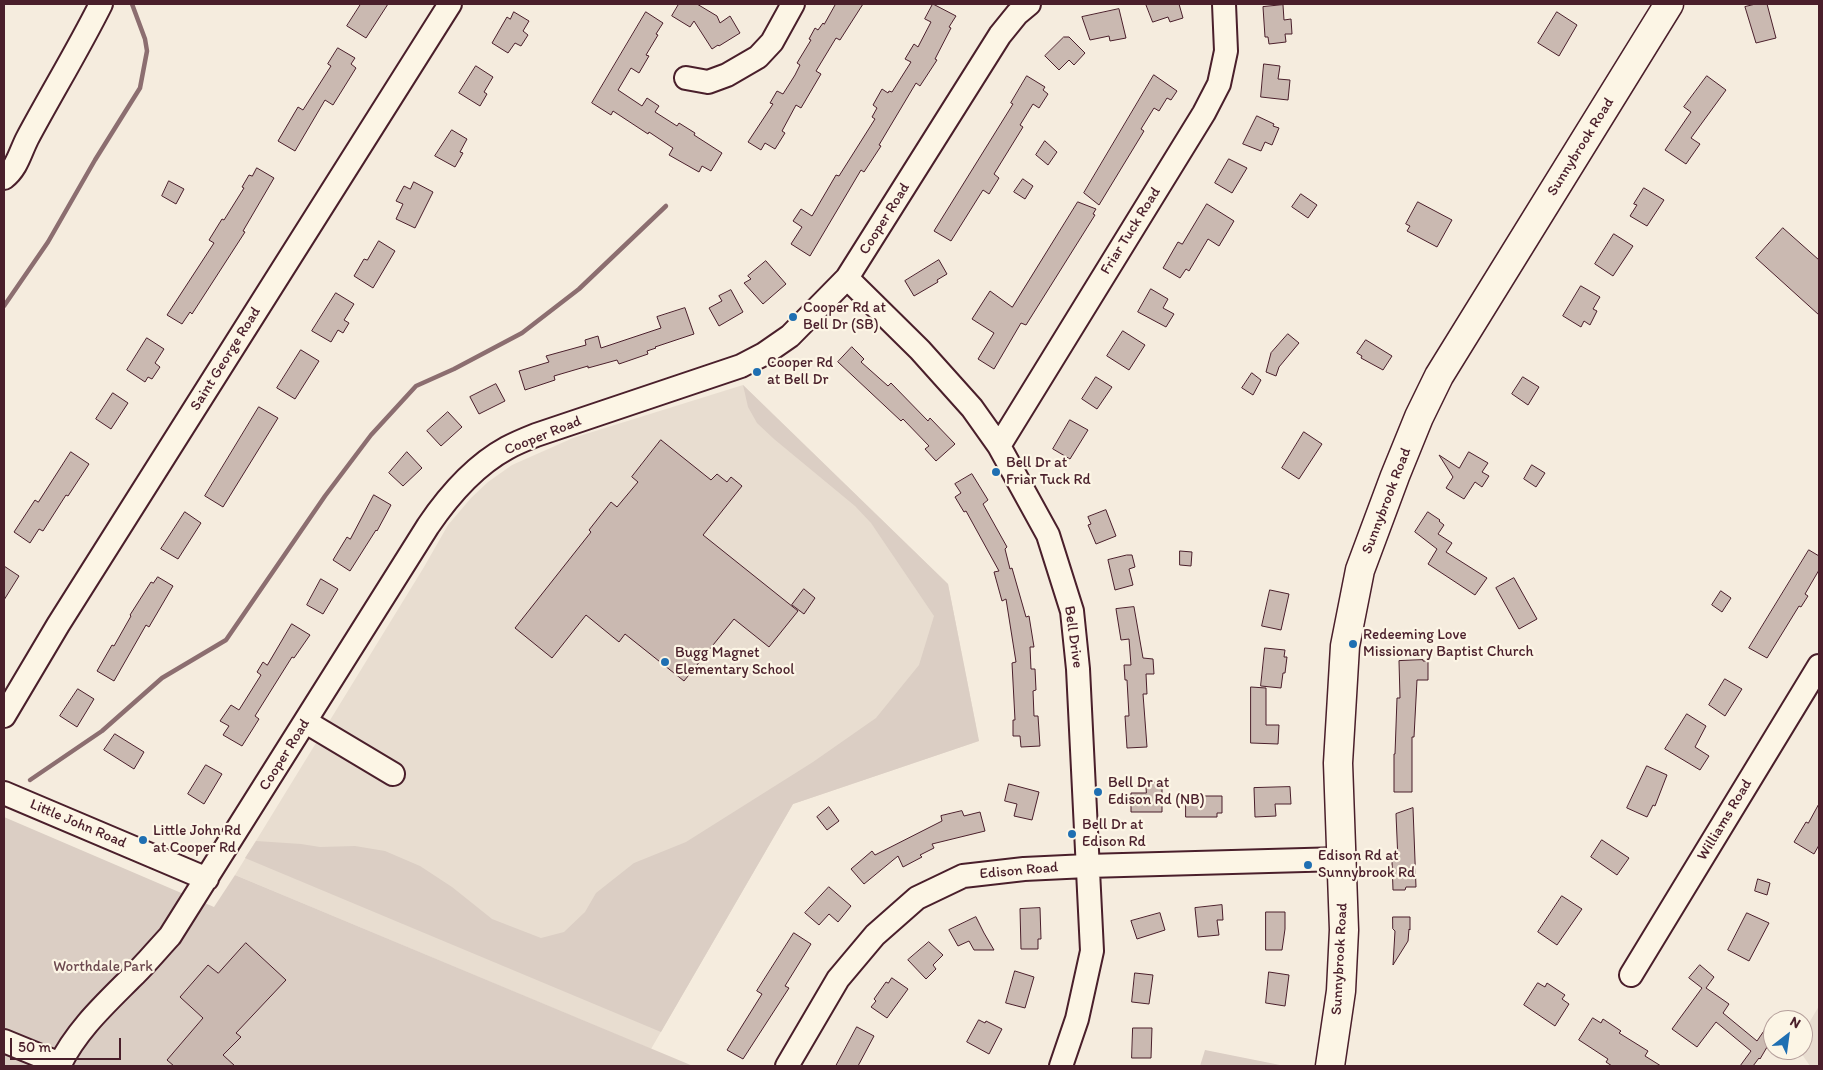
<!DOCTYPE html>
<html>
<head>
<meta charset="utf-8">
<style>
  body { margin:0 }
  #map { position:relative; width:1823px; height:1070px; overflow:hidden; background:#f5ecde; font-family:Itim,sans-serif }
  canvas { display:block }
  .frame { position:absolute; inset:0; border:5px solid #4a1f2b; pointer-events:none }
  .north { position:absolute; left:1763px; top:1010px; width:50px; height:50px; box-sizing:border-box; background:#fcf5e5; border:1px solid #b59f9b; border-radius:50%; rotate:30deg; font-size:14px; font-weight:700; line-height:20px; text-align:center; color:#4a1f2b }
  .north::after { content:''; display:block; margin:auto; width:18px; height:22px; background:#1f6fb2; clip-path:polygon(50% 0,100% 100%,50% 72%,0 100%) }
  .scale { position:absolute; left:10px; top:1038px; width:111px; height:22px; box-sizing:border-box; border:2px solid #4a1f2b; border-top:0; padding-left:6px; font-size:15px; line-height:18px; white-space:nowrap; color:#4a1f2b; -webkit-text-stroke:4px #fcf5e5; paint-order:stroke }
</style>
</head>
<body>
<div id="map">
<canvas width="1823" height="1070"></canvas>
<div class="frame"></div>
<div class="north">N</div>
<div class="scale">50 m</div>
</div>
<script>
const c = document.querySelector('canvas').getContext('2d');
c.lineJoin = 'round';
function paint(path, color) {
  c.fillStyle = color;
  c.fill(path, 'evenodd');
}
function stroke(path, color, width, dash) {
  c.strokeStyle = color;
  c.lineWidth = width;
  c.lineCap = dash ? 'butt' : 'round';
  c.setLineDash(dash || []);
  c.stroke(path);
}
function write(font, color, halo, rows, align = 'center') {
  c.font = font + ' Itim,sans-serif';
  c.lineWidth = 4.5;
  c.setLineDash([]);
  c.textBaseline = 'middle';
  c.strokeStyle = halo;
  c.fillStyle = color;
  for (const [text, x, y, turn = 0] of rows) {
    c.save();
    c.translate(x, y);
    c.rotate((+turn || 0) * Math.PI / 180);
    c.textAlign = isNaN(turn) ? turn : align;
    if (halo) c.strokeText(text, 0, 0);
    c.fillText(text, 0, 0);
    c.restore();
  }
}
const built = new Path2D(`
  M743,385l205,199 31,157 -186,63 -142,245 -416,-174 189,-308 24,-42 23,-27 17,-16 24,-17 61,-27z
  M1819,1006v60h-9l-11,-16h4v-17z`);
const green = new Path2D(`
  M743,385l205,199 31,157 -186,63 -132,228 -416,-174 11,-17 45,3 19,3 35,-1 30,5 35,15 32,21 40,32 49,19 23,-6 21,-20 11,-19 38,-30 52,-21 127,-80 63,-44 43,-53 15,-49 -63,-93 -16,-17 -81,-67 -17,-16 -9,-16z
  M4,817l210,90 21,-32 458,191h-689z
  M1205,1050l80,16h1h-86z`);
const stream = new Path2D(`
  M4,306l44,-64 47,-82 45,-72 7,-37 -2,-12 -13,-35
  M30,780l72,-49 60,-53 64,-38 99,-144 46,-61 45,-49 38,-17 68,-36 57,-44 87,-83`);
const building = new Path2D(`
  M361,4h27l-22,34 -19,-12z
  M679,4h18l20,12 3,7 10,-7 10,17 -21,13 -1,-1 -6,4 -18,-28 -4,6 -18,-11z
  M836,4h27l-23,36 -4,-2 -20,33 5,3 -20,34 -5,-3 -14,26 3,2 -10,16 -10,-6 -4,7 -13,-8 25,-38 -3,-1 7,-12 6,3 12,-19 5,-10 -3,-2 14,-23 -2,-1 6,-11 3,2 5,-7 1,1z
  M933,4l23,12 -7,11 2,1 -16,31 2,1 -17,26 -4,-3 -37,62 2,1 -17,26 -3,-2 -51,86 -19,-12 11,-17 -9,-6 8,-12 11,7 24,-41 3,1 36,-57 -3,-2 5,-9 -4,-3 9,-16 6,4 1,-2 3,1 19,-30 -6,-3 9,-15 4,3 13,-25 -6,-3z
  M1146,4h33l4,14 -13,4 -2,-5 -15,5z
  M1756,4h11l9,34 -20,5 -11,-36z
  M1283,5l1,15 7,-1 1,15h-7l1,8 -17,2 -1,-7h-3l-2,-30z
  M1119,9l7,29 -16,3 -1,-5 -19,4 -8,-23z
  M514,12l15,9 -6,10 5,4 -7,11 -6,-3 -7,10 -16,-10 15,-26 3,2z
  M646,12l17,11 -7,11 2,1 -12,20 3,1 -10,17 -8,-5 -13,22 24,16 5,-8 12,8 -4,6 22,14 2,-3 16,10 -1,2 28,18 -11,18 -9,-5 -3,6 -30,-17 4,-7 -24,-16 -1,2 -35,-23 -2,4 -19,-12z
  M1557,12l20,13 -18,31 -21,-13z
  M1064,37h5l16,16 -11,12 -5,-5 -10,10 -14,-14z
  M338,48l17,10 -4,6 5,4 -23,37 -8,-5 -30,51 -17,-10 20,-34 5,3 28,-44 -3,-2z
  M1264,64l16,2 -2,13 12,1 -2,20 -27,-3z
  M476,66l17,11 -9,15 3,2 -7,12 -21,-13z
  M1154,75l23,16 -6,9 -4,-2 -8,13 -5,-3 -13,21 3,2 -45,74 -15,-12z
  M1027,76l18,11 -2,3 5,4 -9,14 -6,-4 -13,21 3,2 -29,47 5,4 -10,16 -6,-4 -32,51 -17,-10 79,-127 -2,-1z
  M1707,76l19,14 -35,48 9,6 -14,20 -21,-14 26,-38 -7,-5z
  M1257,116l17,8 -1,2 6,2 -7,17 -7,-3 -4,9 -18,-7z
  M452,130l15,9 -7,13 3,1 -8,14 -20,-11z
  M1045,141l12,11 -9,13 -12,-10z
  M1229,159l18,9 -15,25 -17,-10z
  M257,168l17,10 -31,53 2,1 -53,82 -2,-2 -8,12 -15,-9 47,-72 -5,-3 13,-21 2,1 20,-32 -2,-1 7,-12 3,1z
  M1023,179l10,7 -8,13 -11,-7z
  M169,181l15,8 -8,15 -14,-8z
  M414,182l19,10 -18,36 -19,-9 7,-15 -7,-3 8,-15 6,3z
  M1644,188l20,12 -17,26 -17,-10 7,-11 -3,-1z
  M1301,194l16,11 -9,13 -16,-11z
  M1078,202l18,7 -3,5 2,1 -69,110 -5,-2 -27,46 -16,-10 16,-26 -22,-14 18,-28 22,16z
  M1418,202l34,18 -15,27 -30,-16 3,-5 -4,-2z
  M1207,204l27,17 -15,25 -11,-7 -19,32 -3,-2 -6,9 -17,-10 15,-26 4,2z
  M1783,228l36,32v55l-63,-57z
  M1614,234l19,12 -20,30 -18,-12z
  M379,241l16,10 -22,37 -19,-12 10,-17 3,1z
  M939,260l8,14 -10,6 1,2 -24,14 -9,-15z
  M766,261l20,23 -23,20 -19,-21 7,-4 -3,-3z
  M1581,286l19,11 -7,12 4,2 -7,14 -6,-4 -3,6 -18,-11z
  M1151,289l17,10 -5,9 11,6 -8,13 -28,-15z
  M731,290l12,22 -24,14 -10,-18 13,-7 -3,-5z
  M336,293l18,11 -10,16 5,3 -6,10 -5,-3 -7,12 -19,-11z
  M685,308l9,26 -39,13 1,1 -9,3 1,3 -29,10 -2,-4 -29,8v-2l-34,10 1,4 -30,10 -6,-19 30,-9 -3,-6 40,-11 -1,-5 13,-4 3,12 60,-20 -4,-11z
  M1123,331l22,14 -16,25 -22,-14z
  M1288,334l11,9 -20,24 -3,9 -10,-4 5,-19z
  M147,338l17,11 -9,14 5,4 -8,12 -4,-2 -3,5 -18,-12z
  M1366,340l26,16 -9,14 -22,-12 1,-2 -5,-3z
  M852,347l12,12 -3,3 27,24 3,-3 37,38 2,-3 25,26 -19,17 -11,-12 4,-3 -26,-27 -2,2 -63,-59z
  M301,350l18,11 -24,38 -18,-11z
  M1252,373l9,7 -8,15 -11,-7z
  M1096,377l16,10 -15,22 -15,-10z
  M1523,377l16,10 -11,18 -16,-11z
  M496,384l9,17 -26,13 -9,-17z
  M113,393l15,10 -17,26 -15,-10z
  M259,407l19,11 -55,89 -18,-11z
  M448,412l14,15 -21,19 -14,-15z
  M1070,420l18,10 -18,29 -17,-10z
  M1304,432l18,12 -23,35 -17,-11z
  M661,440l50,40 6,-6 10,8 4,-5 11,9 -39,49 95,76 -29,36 -35,-28 -50,62 -59,-47 -6,8 -33,-27 -34,43 -37,-30 76,-96 -2,-2 22,-28 6,5 21,-25 -6,-5z
  M71,452l18,12 -21,32 -2,-1 -23,36 -4,-2 -9,14 -16,-11 21,-32 3,2z
  M407,452l15,16 -19,18 -14,-13z
  M1469,452l19,11 -6,9 7,4 -7,11 -7,-5 -11,17 -18,-11 7,-11 -14,-22 20,13z
  M1532,465l13,8 -9,14 -12,-8z
  M972,474l16,26 -5,4 24,43 -2,2 5,20 2,-1 14,49 3,-1 5,31h-4l1,22h4l1,21 -3,1 1,25h4l2,30 -19,1 -1,-11h-7v-16h2l-3,-57 4,-1 -10,-63 -4,2 -8,-29 5,-1 -33,-60 -2,1 -9,-15 6,-4 -6,-9z
  M374,495l17,10 -14,26 -1,-1 -26,41 -17,-11 14,-23 3,2z
  M1106,510l10,26 -20,8 -8,-19 3,-1 -3,-7z
  M185,512l16,11 -23,36 -17,-10z
  M1428,512l12,8 -1,1 5,4 -6,9 14,9 -6,9 41,26 -12,17 -47,-31 9,-15 -22,-17z
  M1809,550l10,6v14l-14,24 3,2 -7,11 -2,-1 -32,52 -18,-10z
  M1180,551l12,1 -1,14 -11,-1z
  M1127,555h5l3,12 -6,2 4,16 -18,5 -7,-30z
  M4,566l15,10 -15,24z
  M158,577l15,9 -24,41 -3,-2 -32,56 -17,-10 15,-26 2,1 17,-30 -1,-1 21,-33 2,1z
  M1514,578l23,41 -18,10 -23,-41z
  M321,579l17,10 -15,25 -16,-9z
  M804,589l11,9 -11,16 -12,-9z
  M1270,590l19,4 -8,36 -19,-4z
  M1721,591l10,7 -9,14 -10,-7z
  M1134,607l9,51 10,1 1,15h-8l1,20h-4l4,53 -20,1 -2,-32h4l-2,-36h-2l-1,-15h7l-2,-26 -8,1 -5,-31z
  M292,624l18,11 -16,23 -2,-1 -37,59 4,3 -17,27 -19,-11 6,-9 -9,-5 11,-16 8,5 22,-35 -4,-3 6,-10 4,3z
  M1265,648l20,2 -1,7h3l-2,16h-2l-2,15 -20,-2z
  M1423,660v1h5v19h-11l-3,57h-2v55h-18v-38h1l2,-56h3l-1,-37z
  M1725,679l17,10 -17,27 -16,-11z
  M1251,687l15,1v37h13l-1,19 -27,-1z
  M78,689l16,10 -17,28 -17,-11z
  M1687,714l19,12 -11,21 14,9 -9,14 -35,-21z
  M115,734l29,18 -10,17 -30,-19z
  M206,765l16,9 -18,30 -16,-10z
  M1647,766l20,9 -12,31 -2,-1 -6,12 -20,-9z
  M1146,782h16v30h-31v-19h15z
  M1009,784l30,8 -7,28 -18,-4 3,-12 -12,-3z
  M1290,787l1,17h-16l1,12 -21,1 -1,-29z
  M1186,796h36v17h-5v4h-31z
  M1819,804v41l-5,9 -20,-12 12,-20 2,1z
  M829,807l10,14 -12,9 -10,-13z
  M1413,808l3,79h-10l-1,3h-12l-1,-29h6l-2,-47z
  M962,811l2,5 16,-4 5,19 -53,13 2,4 -14,7 2,2 -19,10 -5,-11 -34,28 -13,-15 21,-18 3,4 67,-34 -1,-5z
  M1602,840l27,18 -12,17 -26,-18z
  M1758,879l12,4 -3,12 -12,-4z
  M829,887l22,19 -13,16 -9,-8 -10,11 -14,-12z
  M1562,896l20,13 -25,36 -19,-13z
  M1222,905l1,15h-6l2,15 -21,2 -3,-29z
  M1040,908l1,31h-3v10h-17l-1,-40z
  M1266,912h19v17l-3,21h-16z
  M1160,913l5,17 -28,9 -6,-18z
  M1747,913l22,10 -20,38 -21,-11z
  M976,917l8,16 10,17h-20l-5,-9 -11,5 -9,-16z
  M1393,917h17v13l-1,-1 -1,12 -15,24 2,-34 -2,-2z
  M794,933l17,11 -26,42 4,2 -46,71 -16,-9 35,-56 -5,-3z
  M929,942l14,13 -10,10 3,4 -10,10 -18,-19z
  M246,943l40,37 -50,53 5,4 -18,18 12,11h-61l-7,-6 36,-42 -23,-21 28,-32 10,8z
  M1700,965l14,12 -8,11 23,16 -6,9 34,28 13,-19 3,2v8l-4,9 1,1 -10,17 -1,-1 -6,8h-13l11,-15 -35,-29 -19,25 -25,-18 30,-41 -13,-10z
  M1015,971l19,6 -9,31 -19,-5z
  M1269,972l20,3 -4,31 -19,-3z
  M1135,973l18,2 -4,29 -17,-2z
  M892,978l16,11 -21,29 -16,-11 5,-6 -2,-2 12,-17 2,1z
  M1538,983l7,4 2,-4 18,12 -3,4 7,5 -14,22 -31,-21z
  M1593,1018l8,5 2,-4 18,12 -2,2 29,18 -3,5 16,10h-49l-6,-4 2,-3 -29,-19z
  M979,1020l6,3 1,-2 16,8 -13,25 -22,-12z
  M857,1027l17,9 -16,30h-22z
  M1133,1028h19l-1,30h-19z`);
const minor = new Path2D(`
  M686,78l22,4 19,-7 31,-18 14,-15 21,-38
  M4,178c13,-10 16,-25 23,-39 24,-45 51,-89 74,-135
  M847,278l73,72 52,58 27,38 49,89 24,76 6,58 14,282 -15,68 -16,47
  M999,446l205,-333 15,-29 7,-33 -2,-47
  M4,716l54,-91 392,-621
  M306,722l87,52
  M4,793l203,86
  M1631,975l188,-309
  M4,1041l56,23
  M59,1066c17,-35 44,-60 71,-87 14,-13 27,-29 40,-43l258,-410c21,-31 46,-60 79,-78 9,-5 19,-9 29,-13l205,-69 23,-12 26,-18 57,-58 153,-243 17,-21 12,-10
  M787,1066l51,-87 37,-44 42,-37 46,-22 61,-7 63,-3 254,-7`);
const major = new Path2D(`
  M1330,1066l11,-75 3,-61 -6,-167 7,-117 15,-76 35,-94 24,-59 20,-41 230,-372`);
const markers = [
  [793,317,5,"#1f6fb2"],
  [757,372,5,"#1f6fb2"],
  [996,472,5,"#1f6fb2"],
  [1353,644,5,"#1f6fb2"],
  [665,662,5,"#1f6fb2"],
  [1098,792,5,"#1f6fb2"],
  [1072,834,5,"#1f6fb2"],
  [143,840,5,"#1f6fb2"],
  [1308,865,5,"#1f6fb2"]
];
const streetNames = [
  ["Sunnybrook Road",1581,147,-58],
  ["Cooper Road",885,219,-58],
  ["Friar Tuck Road",1131,231,-58],
  ["Saint George Road",226,359,-58],
  ["Cooper Road",543,436,-22],
  ["Sunnybrook Road",1387,501,-69],
  ["Bell Drive",1073,637,82],
  ["Cooper Road",285,755,-58],
  ["Williams Road",1725,820,-59],
  ["Little John Road",78,824,23],
  ["Edison Road",1019,871,-5],
  ["Sunnybrook Road",1340,959,-87]
];
const poiNames = [
  ["Cooper Rd at",803,308],
  ["Bell Dr (SB)",803,325],
  ["Cooper Rd",767,363],
  ["at Bell Dr",767,380],
  ["Bell Dr at",1006,463],
  ["Friar Tuck Rd",1006,480],
  ["Redeeming Love",1363,635],
  ["Missionary Baptist Church",1363,652],
  ["Bugg Magnet",675,653],
  ["Elementary School",675,670],
  ["Bell Dr at",1108,783],
  ["Edison Rd (NB)",1108,800],
  ["Bell Dr at",1082,825],
  ["Edison Rd",1082,842],
  ["Little John Rd",153,831],
  ["at Cooper Rd",153,848],
  ["Edison Rd at",1318,856],
  ["Sunnybrook Rd",1318,873]
];
const parkNames = [
  ["Worthdale Park",103,967]
];
paint(built, '#e8ddd0');
paint(green, '#dbcec4');
stroke(stream, '#8c6e70', 4.5);
paint(building, '#cab9b1');
stroke(building, '#4a1f2b', 1);
stroke(minor, '#4a1f2b', 26);
stroke(major, '#4a1f2b', 31);
stroke(minor, '#fcf5e5', 22);
stroke(major, '#fcf5e5', 28);
for (const [x, y, r, color] of markers) {
  const dot = new Path2D();
  dot.arc(x, y, r, 0, 2 * Math.PI);
  c.fillStyle = color;
  c.fill(dot);
  stroke(dot, '#fcf5e5', 2);
}
write('15px', '#4a1f2b', '#fcf5e5', streetNames);
write('15px', '#4a1f2b', '#fcf5e5', poiNames, 'left');
write('15px', '#6e4b51', '#fcf5e5', parkNames);
</script>
</body>
</html>
